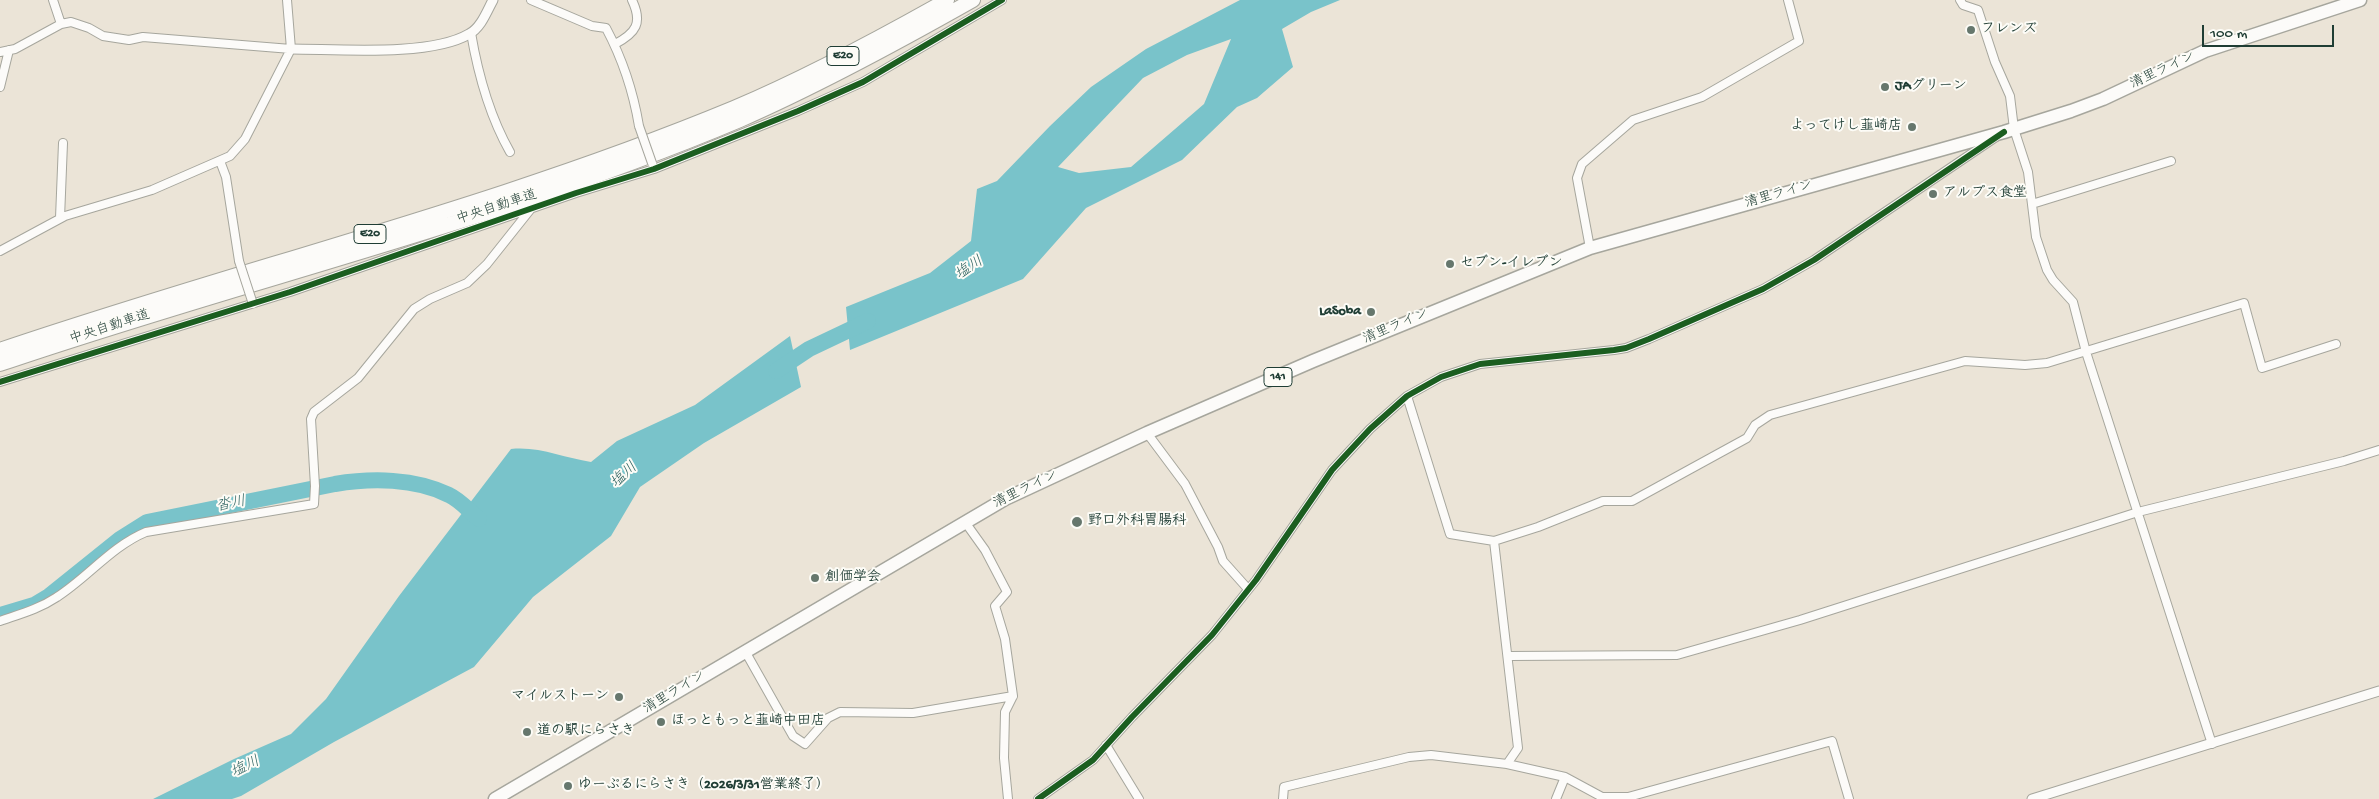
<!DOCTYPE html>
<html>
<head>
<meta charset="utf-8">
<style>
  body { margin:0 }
  #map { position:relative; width:2379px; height:799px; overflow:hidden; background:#ebe4d7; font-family:"Gochi Hand",sans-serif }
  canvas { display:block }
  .scale { position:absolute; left:2202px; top:25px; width:132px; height:22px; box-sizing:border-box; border:2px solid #1f3d34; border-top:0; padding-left:6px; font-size:15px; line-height:18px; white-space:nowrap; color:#1f3d34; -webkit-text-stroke:4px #fdfcf7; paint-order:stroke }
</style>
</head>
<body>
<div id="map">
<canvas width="2379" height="799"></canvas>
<div class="scale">100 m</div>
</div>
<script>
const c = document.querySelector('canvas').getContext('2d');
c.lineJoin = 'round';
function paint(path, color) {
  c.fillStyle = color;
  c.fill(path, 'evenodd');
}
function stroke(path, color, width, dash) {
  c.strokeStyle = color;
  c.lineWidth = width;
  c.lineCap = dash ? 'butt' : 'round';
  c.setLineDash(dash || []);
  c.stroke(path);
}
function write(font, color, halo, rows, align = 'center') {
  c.font = font + ' "Gochi Hand","Klee One",sans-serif';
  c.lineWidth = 4;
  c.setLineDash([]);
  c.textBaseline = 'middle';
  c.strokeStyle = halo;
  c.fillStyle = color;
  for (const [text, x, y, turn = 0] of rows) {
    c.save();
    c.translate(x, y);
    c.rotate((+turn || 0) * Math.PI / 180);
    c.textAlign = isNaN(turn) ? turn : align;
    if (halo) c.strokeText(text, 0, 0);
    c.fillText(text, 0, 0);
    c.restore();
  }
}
const water = new Path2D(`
  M1240,0h100l-29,12 -29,17 11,38 -36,31 -20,9 -55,53 -96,48 -63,71 -173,71 -4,-43 84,-34 41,-32 6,-52 20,-8 53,-55 41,-39 55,-38zM1231,39l-27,65 -73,63 -52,6 -21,-6 85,-89 44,-23z
  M790,336l11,51 -97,56 -64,44 -29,49 -78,61 -59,70 -140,75 -93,54 -9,3h-79l81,-40 57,-25 35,-35 73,-103 112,-147c28,-3 53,9 80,13l26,-21 78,-36z`);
const river = new Path2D(`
  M776,371l33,-22 59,-28
  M0,615l34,-10 15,-9 71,-57 27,-17 188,-38c36,-6 80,-6 114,11 11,5 20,16 30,24`);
const minor = new Path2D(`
  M53,0l8,24
  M531,0l61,26 14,2c17,32 27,62 33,98
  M1960,0l3,5 15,5 17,52 15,34 4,33 14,43 8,65 11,33 6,10 20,22 13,50 126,392
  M471,33c7,41 18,82 39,119
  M615,44c21,-11 28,-21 17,-44
  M0,52l15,-3 46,-25 10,-2 18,6 14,8 26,4 14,-3 148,12
  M0,87l9,-37
  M220,161l6,16 13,84
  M2032,204l139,-43
  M60,218l3,-75
  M1590,248l-13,-70 5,-14 51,-44 69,-23 97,-56 -11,-41
  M0,251l65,-35 87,-26 78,-34 15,-17 46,-90 -4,-49
  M0,382l290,-90 286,-99 78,-24 144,-58 65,-29 139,-82
  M1407,396l43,138 44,7 44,-14 65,-26h29l115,-63 8,-13 15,-10 195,-54 60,4 22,-2 197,-60 18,65 74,-24
  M1147,433l38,51 33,63 5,14 25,28
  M965,522l20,28 22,42 -12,14 10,33 8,57 -8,16 -1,46 4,41
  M1494,541l24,207 -11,16
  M0,621c20,-7 39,-12 57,-24 30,-19 55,-51 89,-65l168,-28 1,-18 -4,-67 3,-7 44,-34 56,-69 16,-10 37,-16 20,-19 43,-54
  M745,651l48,85 12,8 23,-26 12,-6 73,1 100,-17
  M1509,656l168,-1 123,-35 338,-108 206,-51 35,-11
  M1106,745l33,54
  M1038,799l55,-39 39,-43 80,-82 44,-55 76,-110 38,-41 37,-33 34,-19 39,-13 134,-14 12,-2 23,-9 114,-50 51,-29 182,-123
  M1283,799l1,-12 125,-30 22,-2 76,9 58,13 37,20h26l204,-56 17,58
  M1556,799l9,-22`);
const tertiary = new Path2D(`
  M291,49c46,0 139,8 178,-15 12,-6 18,-23 24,-34
  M2032,799l347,-108`);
const trunk = new Path2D(`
  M495,799l510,-300 142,-66 166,-72 277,-113 414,-116 67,-21 32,-12 102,-48 155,-51`);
const motorway = new Path2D(`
  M0,350c244,-83 495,-143 734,-242 73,-31 144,-69 213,-108
  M0,364c246,-84 501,-143 740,-244 80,-35 157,-77 233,-120`);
const minorBridge = new Path2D(`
  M639,126l13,37
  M239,261l14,43`);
const cycleway = new Path2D(`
  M0,382l290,-90 286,-99 78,-24 144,-58 65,-29 139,-82
  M1038,799l55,-39 39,-43 80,-82 44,-55 76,-110 38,-41 37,-33 34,-19 39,-13 134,-14 12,-2 23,-9 114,-50 51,-29 190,-128`);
const markers = [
  [1971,30,5,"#66776d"],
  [1885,87,5,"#66776d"],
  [1912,127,5,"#66776d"],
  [1933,194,5,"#66776d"],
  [1450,264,5,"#66776d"],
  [1371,312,5,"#66776d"],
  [1077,522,6,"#66776d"],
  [815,578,5,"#66776d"],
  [619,697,5,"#66776d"],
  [661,722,5,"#66776d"],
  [527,732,5,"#66776d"],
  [568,786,5,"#66776d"]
];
const shields = [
  [843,56,32],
  [370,234,32],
  [1278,377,28]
];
const shieldNames = [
  ["E20",843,56],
  ["E20",370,234],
  ["141",1278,377]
];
const poiNames = [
  ["フレンズ",1981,30],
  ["JAグリーン",1895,87],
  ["よってけし韮崎店",1902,127,"right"],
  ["アルプス食堂",1943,194],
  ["セブン-イレブン",1460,264],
  ["LaSoba",1361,312,"right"],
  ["野口外科胃腸科",1088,522],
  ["創価学会",825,578],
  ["マイルストーン",609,697,"right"],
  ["ほっともっと韮崎中田店",671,722],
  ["道の駅にらさき",537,732],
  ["ゆーぷるにらさき（2026/3/31営業終了）",578,786]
];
const streetNames = [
  ["清里ライン",2163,71,-25],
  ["清里ライン",1779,195,-16],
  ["中央自動車道",497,208,-18],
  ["清里ライン",1396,327,-23],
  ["中央自動車道",110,328,-18],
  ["清里ライン",1026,490,-26],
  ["清里ライン",675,693,-31]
];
const waterNames = [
  ["塩川",970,269,-34],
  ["塩川",625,476,-43],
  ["沓川",231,505,-11],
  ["塩川",246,768,-26]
];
paint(water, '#79c3ca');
stroke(river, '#79c3ca', 16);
stroke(minor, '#a6a69d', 10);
stroke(tertiary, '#a6a69d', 11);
stroke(trunk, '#a6a69d', 15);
stroke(motorway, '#a6a69d', 16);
stroke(minor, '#fcfbf9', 8);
stroke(tertiary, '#fcfbf9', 9);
stroke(trunk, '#fcfbf9', 12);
stroke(motorway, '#fcfbf9', 14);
stroke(minorBridge, '#a6a69d', 10, []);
stroke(minorBridge, '#fcfbf9', 8);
stroke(cycleway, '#1b5e20', 6);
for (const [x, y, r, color] of markers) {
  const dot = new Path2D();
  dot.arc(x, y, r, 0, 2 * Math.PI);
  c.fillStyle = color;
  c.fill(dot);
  stroke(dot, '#fdfcf7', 2);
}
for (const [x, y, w] of shields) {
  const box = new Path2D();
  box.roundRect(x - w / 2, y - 9.5, w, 19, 4);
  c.fillStyle = '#fdfcf7';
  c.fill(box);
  stroke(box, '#1f3d34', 1);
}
write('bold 12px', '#1f3d34', null, shieldNames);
write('bold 14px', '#1f3d34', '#fdfcf7', poiNames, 'left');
write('14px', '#1f3d34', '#fdfcf7', streetNames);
write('italic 15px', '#2b615f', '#fdfcf7', waterNames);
</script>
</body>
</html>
